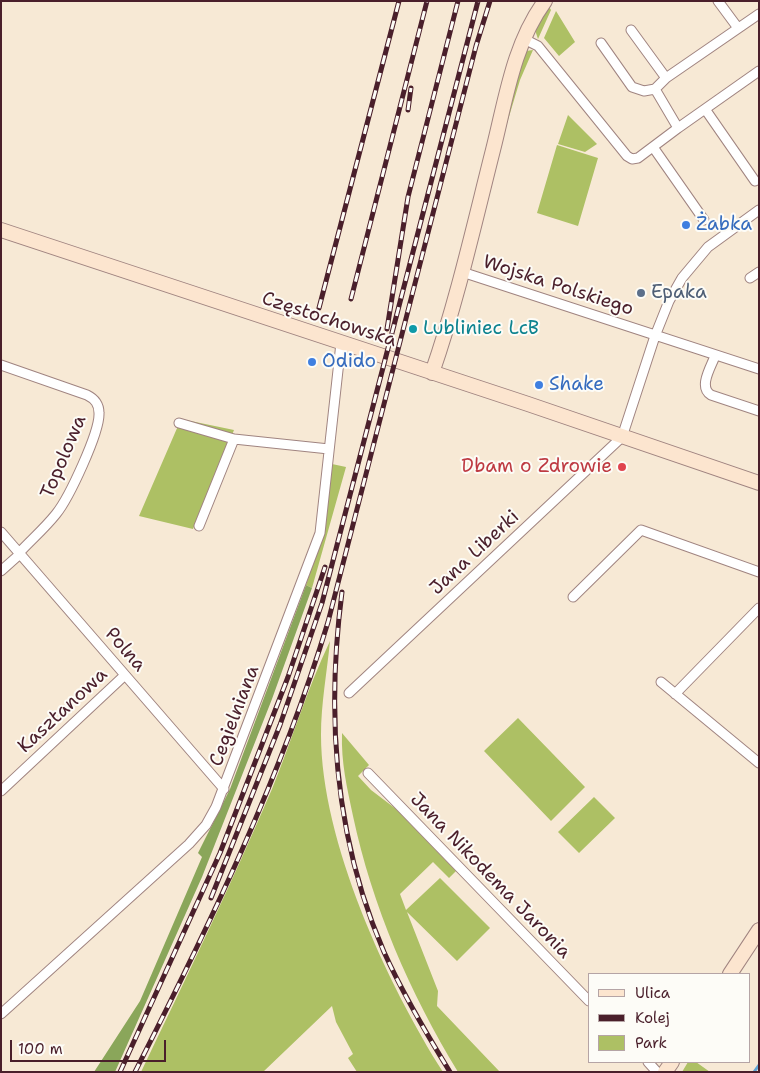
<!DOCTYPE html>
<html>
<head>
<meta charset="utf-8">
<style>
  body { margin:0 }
  #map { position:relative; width:760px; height:1073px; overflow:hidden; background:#f7e9d5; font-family:"Shantell Sans",sans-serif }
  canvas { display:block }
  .frame { position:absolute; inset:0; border:2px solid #4a1f2b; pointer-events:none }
  .legend { position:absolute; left:588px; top:973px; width:162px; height:90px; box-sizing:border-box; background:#fdfcf7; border:1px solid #b5a4a5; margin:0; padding:6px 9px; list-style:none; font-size:15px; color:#4a1f2b }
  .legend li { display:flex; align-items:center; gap:10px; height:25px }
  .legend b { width:25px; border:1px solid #b5a4a5 }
  .scale { position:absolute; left:10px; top:1040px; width:156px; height:22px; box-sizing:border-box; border:2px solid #4a1f2b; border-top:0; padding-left:6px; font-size:15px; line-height:18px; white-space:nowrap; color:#4a1f2b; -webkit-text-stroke:4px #fdfcf7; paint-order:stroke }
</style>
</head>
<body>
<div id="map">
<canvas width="760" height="1073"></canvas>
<div class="frame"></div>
<ul class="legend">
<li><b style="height:6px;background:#fce5cf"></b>Ulica</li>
<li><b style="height:6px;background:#4a1f2b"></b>Kolej</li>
<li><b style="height:14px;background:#adc064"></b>Park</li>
</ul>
<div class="scale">100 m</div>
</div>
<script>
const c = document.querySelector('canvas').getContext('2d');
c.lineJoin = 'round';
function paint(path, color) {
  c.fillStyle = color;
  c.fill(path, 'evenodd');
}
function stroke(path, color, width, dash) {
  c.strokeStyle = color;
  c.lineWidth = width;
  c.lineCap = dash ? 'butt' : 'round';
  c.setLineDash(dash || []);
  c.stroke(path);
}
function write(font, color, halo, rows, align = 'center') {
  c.font = font + ' "Shantell Sans",sans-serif';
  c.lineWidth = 4;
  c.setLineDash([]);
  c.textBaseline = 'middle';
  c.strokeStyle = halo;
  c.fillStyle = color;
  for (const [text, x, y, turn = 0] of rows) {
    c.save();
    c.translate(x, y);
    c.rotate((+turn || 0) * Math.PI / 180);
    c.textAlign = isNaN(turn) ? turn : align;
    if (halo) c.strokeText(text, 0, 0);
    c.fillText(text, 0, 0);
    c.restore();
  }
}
const green = new Path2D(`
  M548,5l3,5 -13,29 -3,-9z
  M556,11l19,31 -16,14 -15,-18z
  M533,50l-13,30 -15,50 17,-73 4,-6z
  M568,115l29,29 -12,8 -27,-8z
  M557,145l41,13 -20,68 -41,-13z
  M181,419l53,11 -41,99 -54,-13z
  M332,464l14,3 -34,121 -6,-3 19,-58z
  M330,641c-3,31 -9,63 -9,94 0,106 66,249 122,337h-86l-9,-14 5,-4 -17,-32 -4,-16 -69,66h-122c45,-94 90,-187 131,-283 20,-49 35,-100 58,-148z
  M518,718l67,69 -34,34 -67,-70z
  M342,733l27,32 -11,11 13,14 25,19 60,62 -7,7 -16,-16 -33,32 6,16 34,-32 50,50 -33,33 -50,-49 31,79 -1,15 63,66h-42c-48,-79 -86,-166 -105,-256 -6,-29 -12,-53 -11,-83z
  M594,797l21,21 -36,35 -21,-21z
  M688,1062h8l14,10h-28z`);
const forest = new Path2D(`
  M306,585l6,3 -40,111 -70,178 -87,195h-21l46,-71 62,-144 -4,-4 32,-64z`);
const stream = new Path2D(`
  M754,1072l5,-7`);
const street = new Path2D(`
  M718,1l20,27
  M631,30l35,48
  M524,39l14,7 89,110 5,3 6,-1 40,-30 -23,-39
  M601,43l31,44 12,4 11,-2
  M655,89l11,-11 93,-64
  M705,109l50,72
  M678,128l81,-57
  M653,147l51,73
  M462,272l297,97
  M750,278l9,-6
  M715,356c-4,11 -17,31 -4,39l48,16
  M1,365l86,30c8,4 12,9 12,18 1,19 -30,85 -43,101 -11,14 -25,26 -37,39
  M179,423l55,16
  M199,526l35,-87 95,10
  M1,532l223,257
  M1,571l19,-17
  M573,597l68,-67 118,42
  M661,682l98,81
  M349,693l273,-256 33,-101 14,-35 13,-23 26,-31 51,-37
  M675,694l84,-86
  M368,773l221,228
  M1,791l124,-116
  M1,1014l188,-170 17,-19 10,-18 104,-274 21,-190
  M648,1062l9,10`);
const secondary = new Path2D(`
  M1,230l527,174 231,79
  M432,373c25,-72 42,-148 61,-223 13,-51 20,-105 52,-149
  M730,974l29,-44
  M665,1072l7,-10`);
const rail = new Path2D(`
  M408,110l3,-22
  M351,299l76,-298
  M319,308l80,-307
  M387,329l21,-132 50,-196
  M342,592c-16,123 -8,245 42,360 19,42 42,81 66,120
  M211,898l69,-173 42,-122 156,-602
  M120,1072l100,-219 68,-176 37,-110
  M135,1072c74,-146 146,-294 193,-450l148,-576 14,-45`);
const markers = [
  [686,225,5,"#3f7fe0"],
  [641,293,5,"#5c6f8a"],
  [413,329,5,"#0f9aa8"],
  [312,362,5,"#3f7fe0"],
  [539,385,5,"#3f7fe0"],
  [622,467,5,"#e0444e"]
];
const shopNames = [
  ["Żabka",696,225],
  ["Odido",322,362],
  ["Shake",549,385]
];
const streetNames = [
  ["Wojska Polskiego",558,286,18],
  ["Częstochowska",329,320,18],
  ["Topolowa",64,457,-67],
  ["Jana Liberki",475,553,-43],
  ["Polna",125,650,49],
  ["Kasztanowa",63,711,-43],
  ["Cegielniana",235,716,-69],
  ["Jana Nikodema Jaronia",490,876,46]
];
const serviceNames = [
  ["Epaka",651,293]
];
const cultureNames = [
  ["Lubliniec LcB",423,329]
];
const healthNames = [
  ["Dbam o Zdrowie",612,467]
];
paint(green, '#adc064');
paint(forest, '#8aa65a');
stroke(stream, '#60a5d5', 3);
stroke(street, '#a08480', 11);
stroke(secondary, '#a08480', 16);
stroke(street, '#fff', 9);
stroke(secondary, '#fce5cf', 14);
stroke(rail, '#4a1f2b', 5);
stroke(rail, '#fdfcf7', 3, [9]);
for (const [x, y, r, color] of markers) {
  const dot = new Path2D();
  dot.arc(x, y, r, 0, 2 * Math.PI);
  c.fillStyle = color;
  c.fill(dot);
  stroke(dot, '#fdfcf7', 2);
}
write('19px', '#366cbe', '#fdfcf7', shopNames, 'left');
write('19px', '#4a1f2b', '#fdfcf7', streetNames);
write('19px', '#4e5e75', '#fdfcf7', serviceNames, 'left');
write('19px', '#0d838f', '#fdfcf7', cultureNames, 'left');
write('19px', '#be3a42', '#fdfcf7', healthNames, 'right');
</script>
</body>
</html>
